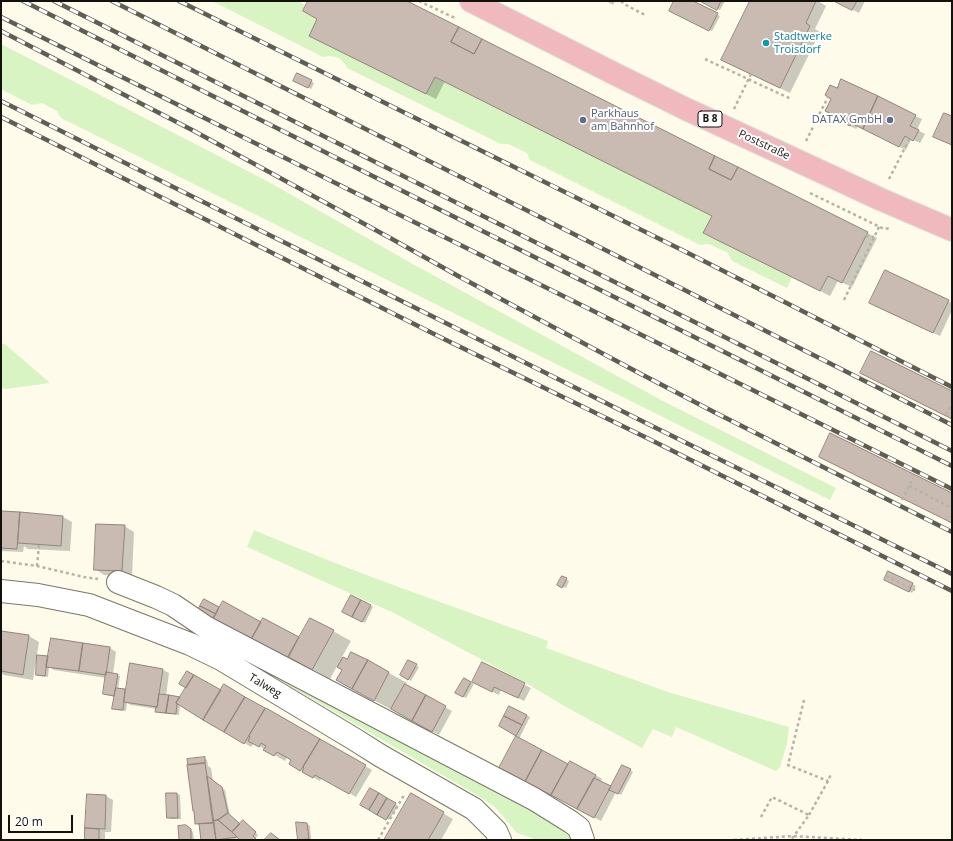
<!DOCTYPE html>
<html>
<head>
<meta charset="utf-8">
<style>
  body { margin:0 }
  #map { position:relative; width:953px; height:841px; overflow:hidden; background:#fefbeb; font-family:"Open Sans",sans-serif }
  canvas { display:block }
  .frame { position:absolute; inset:0; border:2px solid #12110c; pointer-events:none }
  .scale { position:absolute; left:8px; top:815px; width:65px; height:18px; box-sizing:border-box; border:2px solid #12110c; border-top:0; padding-left:5px; font-size:12px; line-height:14px; white-space:nowrap; color:#12110c; -webkit-text-stroke:3px #fff; paint-order:stroke }
</style>
</head>
<body>
<div id="map">
<canvas width="953" height="841"></canvas>
<div class="frame"></div>
<div class="scale">20 m</div>
</div>
<script>
const c = document.querySelector('canvas').getContext('2d');
c.lineJoin = 'round';
function paint(path, color) {
  c.fillStyle = color;
  c.fill(path, 'evenodd');
}
function stroke(path, color, width, dash) {
  c.strokeStyle = color;
  c.lineWidth = width;
  c.lineCap = dash ? 'butt' : 'round';
  c.setLineDash(dash || []);
  c.stroke(path);
}
function write(font, color, halo, rows, align = 'center') {
  c.font = font + ' "Open Sans",sans-serif';
  c.lineWidth = 4;
  c.setLineDash([]);
  c.textBaseline = 'middle';
  c.strokeStyle = halo;
  c.fillStyle = color;
  for (const [text, x, y, turn = 0] of rows) {
    c.save();
    c.translate(x, y);
    c.rotate((+turn || 0) * Math.PI / 180);
    c.textAlign = isNaN(turn) ? turn : align;
    if (halo) c.strokeText(text, 0, 0);
    c.fillText(text, 0, 0);
    c.restore();
  }
}
const green = new Path2D(`
  M212,1h86l7,4 -2,6 14,8 109,75 9,-17 277,139 -9,18 89,43 -5,11 -55,-27 -4,-8 -19,-9 -9,1 -170,-85 -3,-7 -19,-9h-7l-154,-76c-5,-11 -13,-13 -24,-11z
  M1,44l266,137 144,82 186,102 66,36 173,87 -6,12 -769,-382 -4,-7 -15,-8 -10,2 -31,-16z
  M1,343l5,2 44,38 -44,6 -5,-1z
  M254,530c96,41 195,75 294,111l-2,7 122,44 121,35 -2,16 -7,24 -4,4 -100,-44 -4,10 -19,-8 -11,19 -76,-41 -40,-24 -132,-70 -147,-66z
  M184,618l382,210 10,12h-40l-4,-2 -15,-5 -22,-26 -15,-10 -238,-139 -57,-30z`);
const shadow = new Path2D(`
  M309,1h96l472,237 -25,49 -14,-6 -8,15 -116,-57 -10,-6 9,-17 -268,-135 -9,18 -116,-58 -2,-22z
  M606,1h9l-2,4z
  M675,1h16l29,15 -8,15 -41,-21z
  M701,1h24l-5,9z
  M751,1h67l8,5 -11,23 5,3 -30,61 -58,-28z
  M835,1h30l-6,12z
  M294,80l17,1 3,2 -3,6z
  M915,116l7,3 -5,11 8,4 -5,9 -9,-4 -5,11 -48,-24 -2,3 -12,-6z
  M948,301l4,2v7l-12,26 -63,-29z
  M1,512l62,5 9,5 -2,29 -42,-2 -4,-3 -1,6 -22,-1z
  M124,526l10,6 -2,44 -28,-1 -9,-6z
  M889,572l27,14 -4,7 -24,-12z
  M562,577l7,4 -3,7 -8,-3z
  M352,596l21,11 -8,16 -21,-11z
  M205,600l15,8 41,15 3,-4 36,19 33,-7 18,10 -9,16 5,3 5,-7 37,20 18,10 -2,2 47,26 -13,24 -46,-26 -1,1 -37,-20 -12,-21 -6,-3 -7,13 -23,-13 -2,3 -39,-15z
  M1,632l28,4 10,6 -6,38 -29,-5 -3,-2z
  M110,648l6,4 -3,22 4,1 3,1 -2,13 8,2 37,-21 6,3 -3,23 15,2 40,-6 3,-6 148,84 -16,27 -34,-20 -2,4 -20,-11 -8,-10 -5,-3 -2,4 -31,-18 -3,4 -71,-43 -1,11 -20,-2 -3,-2 1,-2 -26,-4 -4,-2 -1,8 -10,-1 -2,-2 1,-11 -8,-2 -3,-1 2,-16 -52,-8 -5,-3 -1,10 -8,-1 -3,-2 12,-17z
  M409,662l10,5 -8,14 -9,-6z
  M482,664l49,24 -7,13 -23,-11 -2,5 -19,-9z
  M464,679l10,5 -8,14 -9,-5z
  M510,707l20,10 -11,22 50,26 26,10 7,4 -2,3 11,6 12,-22 10,6 -12,23 -5,-3 -15,29 -100,-53 17,-32 -18,-10z
  M204,758l3,2 1,6 3,2 2,13 12,9 5,26 11,9 5,-2 12,12 -3,4 2,1h-15l-2,-2 -12,2h-26l-1,-14 -5,-3z
  M371,789l27,17 -9,14 -28,-16z
  M167,794h10l3,1 1,24h-10l-3,-1z
  M88,795l18,1 7,4 -2,32h-6v8h-20z
  M411,795l42,24 -12,21h-56z
  M307,824l3,2 1,14h-12z
  M189,828l4,4 1,8h-14z`);
const building = new Path2D(`
  M308,1h99l52,26 -8,15 23,12 8,-15 233,117 -6,13 22,11 7,-13 130,65 -26,51 -14,-7 -8,15 -117,-58 9,-17 -277,-139 -9,17 -117,-58 8,-17 -14,-8z
  M674,1h19l25,12 -9,18 -40,-20z
  M700,1h21l-4,9z
  M750,1h66l-10,22 4,3 -30,62 -59,-28z
  M834,1h23l-5,9z
  M459,27l23,12 -8,15 -23,-12z
  M297,73l15,7 -4,8 -15,-7z
  M841,79l37,17 -15,33 -12,-6 -1,3 -13,-6 1,-3 -13,-6 6,-12 -6,-4 5,-10 7,3z
  M878,96l38,19 -6,11 9,4 -6,11 -8,-5 -6,11 -36,-18z
  M944,113l8,3v29l-19,-8z
  M715,156l23,11 -7,13 -22,-11z
  M885,270l64,30 -16,33 -64,-30z
  M871,351l81,40v28l-92,-46z
  M830,433l122,60v30l-133,-66z
  M1,511l19,1 -3,37 -16,-1z
  M20,512l43,4 -2,30 -43,-3z
  M96,524l29,1 -3,46 -28,-1z
  M888,571l25,12 -4,9 -25,-12z
  M562,576l5,2 -5,10 -5,-3z
  M351,595l10,5 -9,17 -10,-5z
  M204,599l15,8 -3,7 -16,-8z
  M361,600l10,5 -9,17 -10,-5z
  M223,601l38,21 -13,23 -37,-23z
  M200,606l16,8 -5,8 -15,-9z
  M263,618l36,19 -12,23 -36,-20z
  M310,618l24,12 -22,40 -24,-13z
  M1,631l28,4 -6,40 -22,-4z
  M51,638l32,5 -4,28 -33,-4z
  M83,643l27,4 -4,28 -27,-4z
  M351,652l17,8 -16,29 -16,-9 6,-10 -5,-3 6,-10 4,2z
  M37,655l11,1 -3,20 -9,-1z
  M368,660l21,12 -15,29 -22,-12z
  M408,660l9,4 -9,16 -8,-5z
  M482,662l43,21 -7,15 -24,-11 -2,5 -20,-10z
  M130,663l33,6 -6,38 -33,-5z
  M187,671l7,4 -8,13 -7,-4z
  M106,672l12,2 -4,22 -11,-2z
  M194,675l27,15 -18,30 -27,-17z
  M464,678l7,4 -8,15 -8,-4z
  M224,684l21,13 -21,35 -21,-12z
  M405,684l21,11 -14,26 -21,-12z
  M116,688l9,1 -2,21 -11,-1z
  M159,694l10,1 -3,18 -11,-1 1,-5h1z
  M169,695l11,2 -4,6 1,1 -1,10 -10,-1z
  M426,695l20,11 -14,26 -20,-11z
  M245,697l20,11 -21,36 -20,-12z
  M509,706l18,9 -5,10 -18,-9z
  M266,708l54,31 -17,28 -3,4 -11,-7 2,-4 -14,-8 -3,4 -11,-6 3,-4 -5,-3 -2,4 -11,-6 2,-4 -1,-1z
  M504,716l18,9 -6,11 -17,-10z
  M516,736l26,14 -17,32 -26,-14z
  M320,739l46,26 -17,29 -34,-19 -2,3 -11,-6 2,-4 -1,-1z
  M542,750l26,14 -17,31 -26,-13z
  M205,757v6l-17,2 -1,-6z
  M570,761l26,14 -19,34 -26,-14z
  M205,763l9,60 -19,1 -1,-13h-1l-6,-46z
  M622,765l9,4 -13,25 -9,-4z
  M207,776l15,11 6,26 -10,7 -5,1z
  M594,778l17,8 -17,32 -17,-9z
  M370,788l9,5 -10,17 -9,-5z
  M166,793h11l1,25h-11z
  M379,793l8,5 -10,17 -8,-5z
  M411,793l33,19 -6,11 -10,17h-44z
  M87,794l19,1 -1,34 -20,-1z
  M387,798l9,5 -10,17 -9,-5z
  M228,813l12,11 -8,8 -14,-12z
  M218,820l14,12 5,5 -21,3 -3,-19z
  M243,820l13,12 -3,4 4,4h-17l-8,-8z
  M296,822l11,1 2,16 -11,1z
  M214,823l2,17h-15l-2,-16z
  M186,825l5,4v11h-12l-1,-14z
  M85,828l14,1v11h-14z
  M271,833l9,7h-16z`);
const path = new Path2D(`
  M419,1l38,18
  M621,1l3,3 21,11
  M705,59l86,40
  M734,109l17,-35
  M806,141l22,-44
  M889,179l21,-41
  M810,193l74,36 6,-1
  M866,236l8,1
  M844,300l35,-73
  M946,415l6,-11
  M909,486l43,22
  M902,500l11,-22
  M1,561l36,5 47,11 14,2
  M37,566l2,-21
  M886,576l29,14
  M804,700l-16,65 40,16
  M809,815l19,-34 3,-7
  M761,817l11,-20 37,18 -18,25
  M378,840l26,-45
  M734,840l59,-4 69,4`);
const minor = new Path2D(`
  M118,582l38,15 17,8 34,23 327,171 37,23 8,6 4,12
  M1,591l37,4 51,10 101,39 31,15 133,80 27,17 93,53 22,22 4,9`);
const major = new Path2D(`
  M471,1l144,73 71,35 194,90 72,31`);
const rail = new Path2D(`
  M23,1l929,465
  M54,1l898,450
  M112,1l840,424
  M179,1l509,252 264,134
  M1,17l951,472
  M1,31l193,100 198,108 68,38 179,96 75,39 238,120
  M1,101l651,325 300,148
  M1,117l443,222 203,99 305,153`);
const markers = [
  [766,43,4,"#0f9aa8"],
  [583,120,4,"#5c6f8a"],
  [890,120,4,"#5c6f8a"]
];
const shields = [
  [710,119,24]
];
const shieldNames = [
  ["B 8",710,119]
];
const cultureNames = [
  ["Stadtwerke",774,37],
  ["Troisdorf",774,50]
];
const serviceNames = [
  ["Parkhaus",591,114],
  ["am Bahnhof",591,127],
  ["DATAX GmbH",882,120,"right"]
];
const streetNames = [
  ["Poststraße",764,145,25],
  ["Talweg",265,686,31]
];
paint(green, '#d7f4c2');
paint(shadow, '#0003');
paint(building, '#c9bab2');
stroke(building, '#92847d', 1);
stroke(minor, '#7a776a', 24);
stroke(major, '#dededd', 24);
stroke(path, '#b5b3a6', 2.5, [3, 3]);
stroke(minor, '#fff', 22);
stroke(major, '#f0b9bd', 22);
stroke(rail, '#5f5e55', 4.5);
stroke(rail, '#fff', 3, [9]);
for (const [x, y, r, color] of markers) {
  const dot = new Path2D();
  dot.arc(x, y, r, 0, 2 * Math.PI);
  c.fillStyle = color;
  c.fill(dot);
  stroke(dot, '#fff', 1.5);
}
for (const [x, y, w] of shields) {
  const box = new Path2D();
  box.roundRect(x - w / 2, y - 8, w, 16, 3);
  c.fillStyle = '#fff';
  c.fill(box);
  stroke(box, '#12110c', 1);
}
write('bold 10px', '#12110c', null, shieldNames);
write('11px', '#0d838f', '#fff', cultureNames, 'left');
write('11px', '#4e5e75', '#fff', serviceNames, 'left');
write('11px', '#12110c', '#fff', streetNames);
</script>
</body>
</html>
